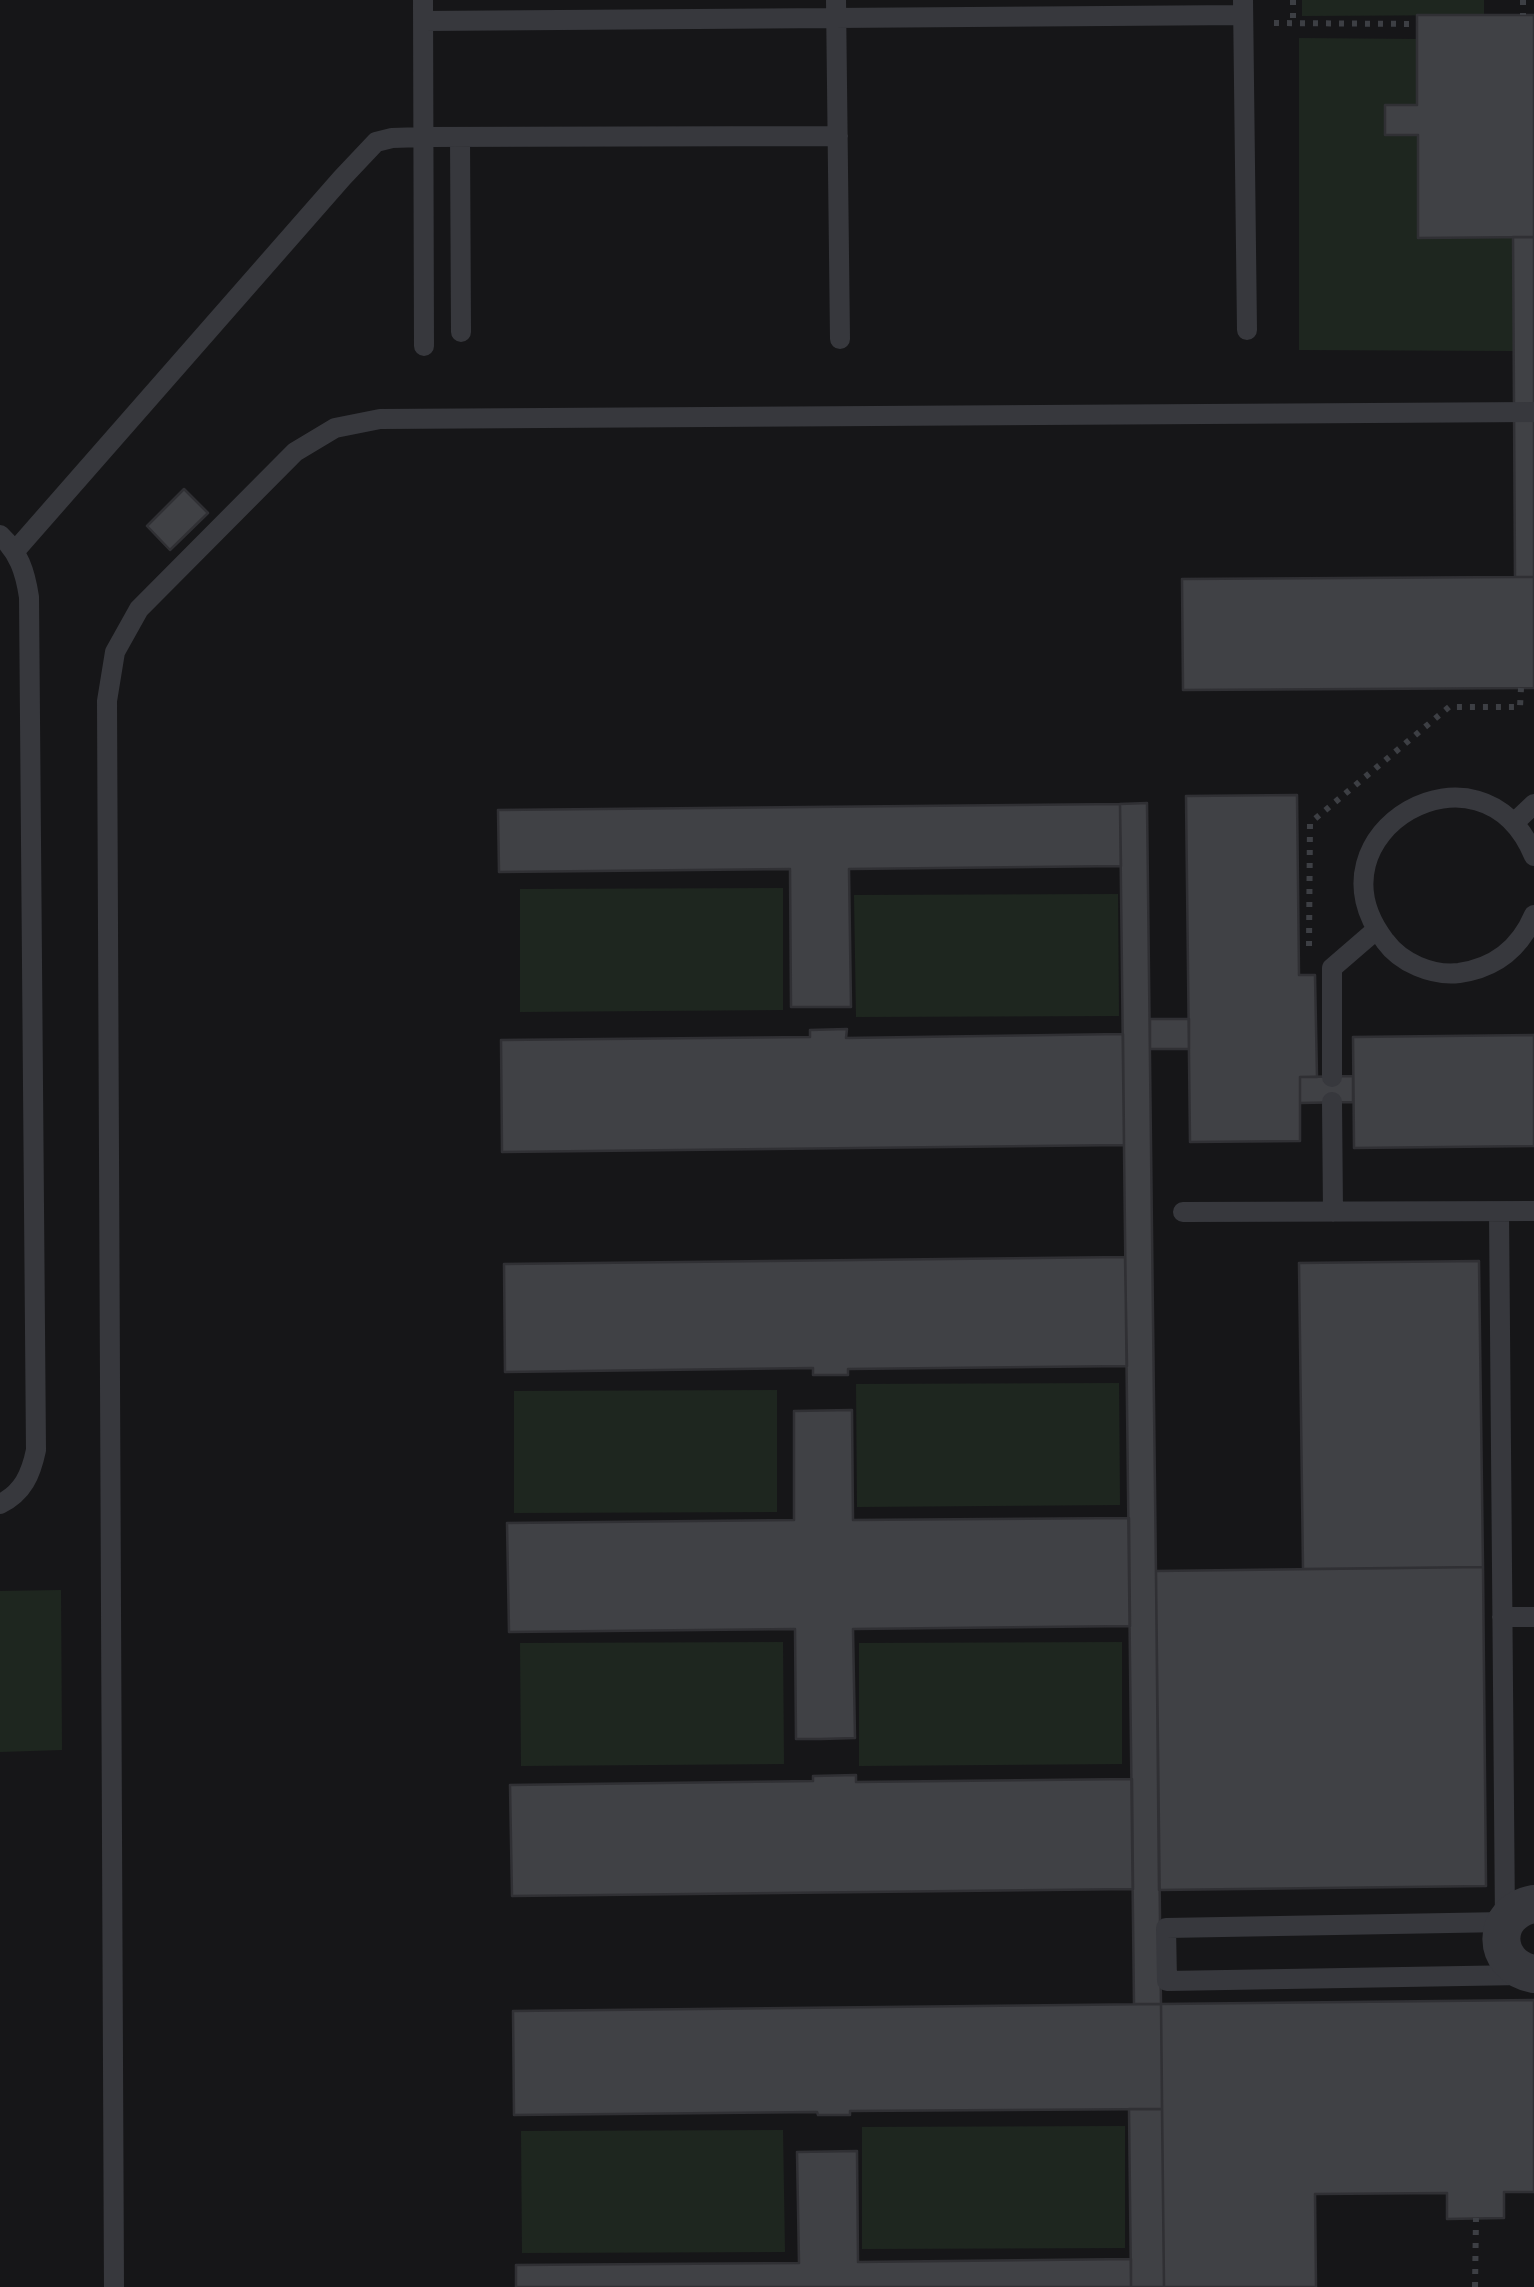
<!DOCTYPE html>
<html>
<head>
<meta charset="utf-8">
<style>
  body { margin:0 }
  canvas { display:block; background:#161618 }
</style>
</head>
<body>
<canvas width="1534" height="2287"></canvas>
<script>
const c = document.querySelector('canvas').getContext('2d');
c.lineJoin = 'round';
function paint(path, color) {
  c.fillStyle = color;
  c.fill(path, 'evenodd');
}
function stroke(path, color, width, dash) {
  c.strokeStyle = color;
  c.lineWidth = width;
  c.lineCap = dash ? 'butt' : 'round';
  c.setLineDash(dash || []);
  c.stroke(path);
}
const green = new Path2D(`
  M1302,0h182v15l-182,1z
  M1299,38l118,1v66h-32v29l33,1v102h95l1,114 -215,-1z
  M783,888v122l-263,2v-123z
  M1118,894l1,122 -263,1 -2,-122z
  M1119,1383l1,122 -263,2 -1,-123z
  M777,1390v122l-263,1v-122z
  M61,1590l1,160 -62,2v-161z
  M783,1642l1,122 -263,2 -1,-123z
  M1122,1642v122l-263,2v-123z
  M1125,2126v122l-263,1v-122z
  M783,2130l2,122 -263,1 -1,-122z`);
const building = new Path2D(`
  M1417,15h117v222l-116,1v-103h-33v-30h32z
  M1513,237h21v340h-19z
  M184,489l24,24 -38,37 -23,-24z
  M1515,577h19v111l-351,2 -1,-111z
  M1297,795l2,180h16l2,102h-17v64l-110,1 -4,-346z
  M1147,803l14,1201h-27l-14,-1200z
  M1120,804l1,62 -272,3 2,138h-60l-1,-138 -291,3 -1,-62z
  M1150,1019h39v30h-39z
  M847,1029l-1,9 277,-4 1,111 -622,7 -1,-112 309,-3v-7z
  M1534,1035v111l-180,2 -1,-111z
  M1353,1076v26l-53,1v-26z
  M1125,1257l2,109 -279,3v6h-35v-7l-308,4 -1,-108z
  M1479,1261l4,306 -180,2 -4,-306z
  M852,1410l1,110 276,-2 1,108 -277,3 2,109 -34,1h-25l-1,-110 -286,3 -2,-109 287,-3v-109z
  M1483,1567l3,319 -327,4 -3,-319z
  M856,1775v7l276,-3 1,110 -621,7 -2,-111 303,-4v-5z
  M1534,2000v192h-30v26l-57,1v-26l-132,1 1,93h-152l-3,-283z
  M1161,2004l1,105 -312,2v4h-32l-1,-3 -303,3 -1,-104z
  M1129,2109h33l2,178h-33z
  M857,2151l1,111 273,-3v28h-615v-22l283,-2 -2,-111z`);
const path = new Path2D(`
  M1293,0v23
  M1523,0v15
  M1274,23l143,1
  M1309,946l1,-123 139,-116h71l1,-19
  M1475,2287l1,-69`);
const service = new Path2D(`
  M423,0l1,346
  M836,0l4,339
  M1243,0l4,330
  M423,21l820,-6
  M460,138l1,194
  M0,535c19,18 25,36 29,62l7,853c-5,24 -13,43 -36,54
  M15,551l327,-373 34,-36 16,-4 31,-1 415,-1
  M1514,823l20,-19
  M1534,856c-52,-127 -232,-23 -149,85 16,22 47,35 74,32 36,-5 61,-25 75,-58
  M1332,1077v-109l44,-38
  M1332,1102l1,110
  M1183,1212l351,-1
  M1499,1212l6,710 -339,6 1,53 355,-6
  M1502,1617h32
  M114,2287l-7,-1586 8,-49 24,-43 156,-157 40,-24 45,-9 1154,-7`);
const minor = new Path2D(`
  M1534,1904c-44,8 -43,62 0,70`);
paint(green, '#1e261f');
paint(building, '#404145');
stroke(building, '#303034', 2.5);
stroke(path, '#3d3f44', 6, [5, 8]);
stroke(service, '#37383d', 20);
stroke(minor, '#37383d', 38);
</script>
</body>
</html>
